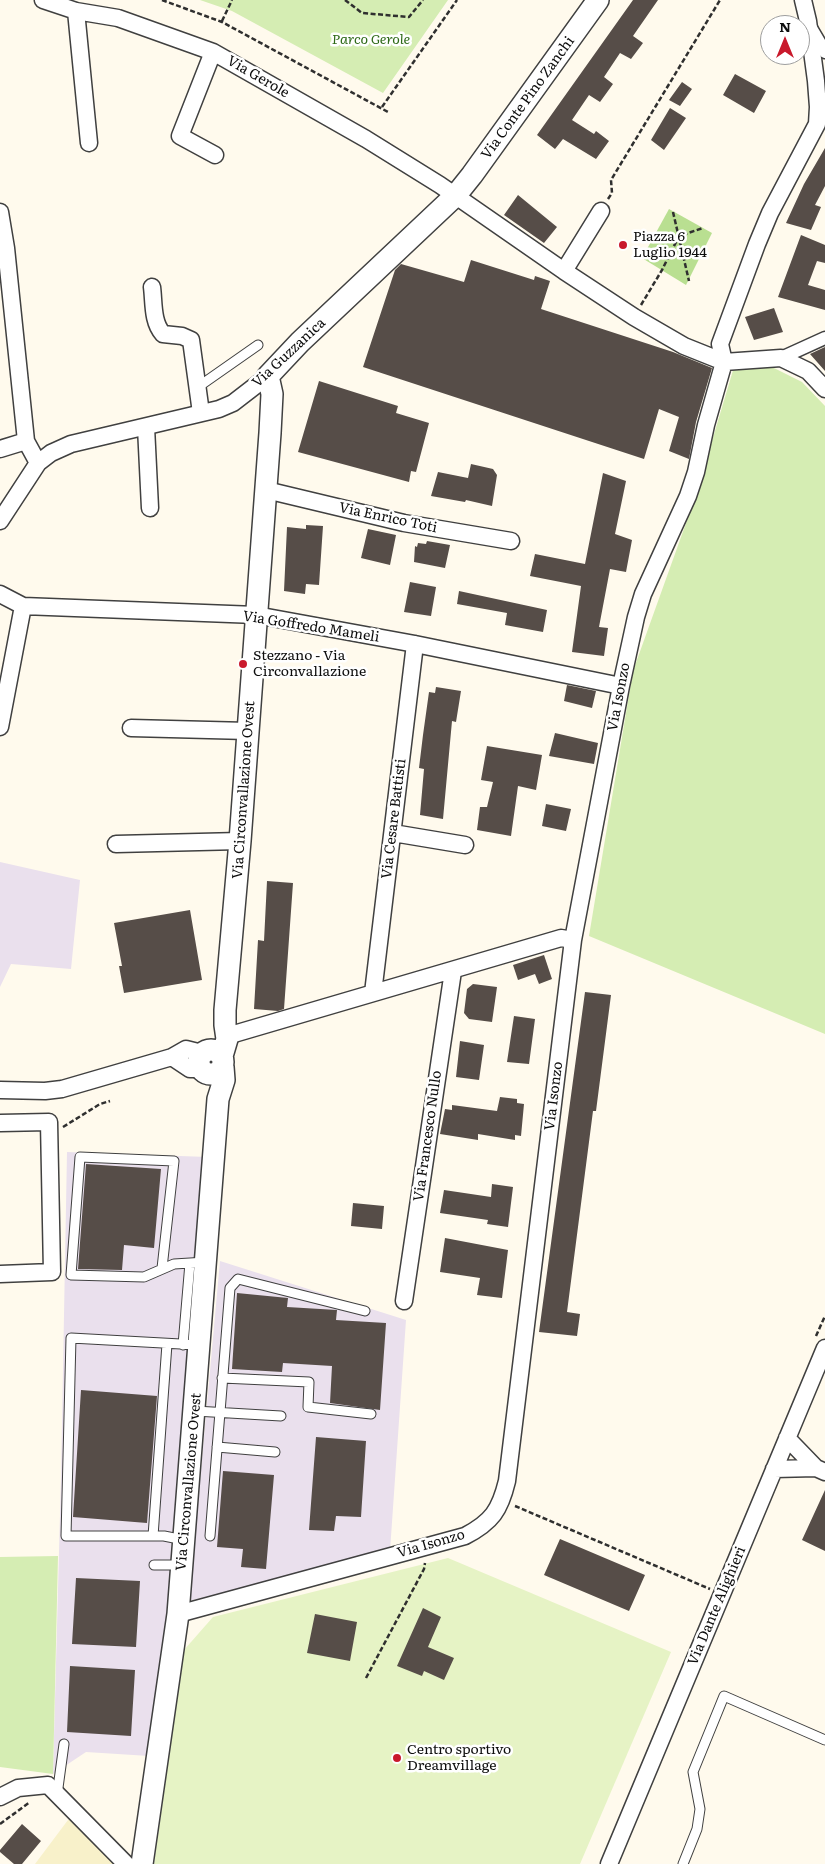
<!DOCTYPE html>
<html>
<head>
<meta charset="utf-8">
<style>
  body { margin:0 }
  #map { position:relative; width:825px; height:1864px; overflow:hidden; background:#fffaed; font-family:Literata,serif }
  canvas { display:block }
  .north { position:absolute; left:760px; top:15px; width:50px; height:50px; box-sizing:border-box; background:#fff; border:1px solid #9e9e9e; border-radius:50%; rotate:0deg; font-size:14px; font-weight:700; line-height:20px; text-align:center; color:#0d0d0d }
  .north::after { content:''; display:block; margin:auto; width:18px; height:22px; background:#c9192c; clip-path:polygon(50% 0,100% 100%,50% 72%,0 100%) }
</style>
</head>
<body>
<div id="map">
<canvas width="825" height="1864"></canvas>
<div class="north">N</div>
</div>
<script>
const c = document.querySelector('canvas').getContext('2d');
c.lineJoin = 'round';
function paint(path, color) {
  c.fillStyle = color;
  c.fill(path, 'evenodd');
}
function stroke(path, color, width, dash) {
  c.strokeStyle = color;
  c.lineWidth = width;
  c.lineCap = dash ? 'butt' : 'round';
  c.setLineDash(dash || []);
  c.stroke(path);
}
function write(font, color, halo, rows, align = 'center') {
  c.font = font + ' Literata,serif';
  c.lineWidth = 5;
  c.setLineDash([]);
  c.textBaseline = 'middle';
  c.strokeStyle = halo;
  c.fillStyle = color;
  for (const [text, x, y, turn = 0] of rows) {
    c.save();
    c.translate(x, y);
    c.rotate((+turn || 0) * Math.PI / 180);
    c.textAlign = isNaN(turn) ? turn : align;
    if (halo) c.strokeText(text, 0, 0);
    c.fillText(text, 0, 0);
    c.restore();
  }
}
const industrial = new Path2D(`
  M0,862l80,18 -9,89 -60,-5 -11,23z
  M67,1152l141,5 -40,449 -19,150 -63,-4 -33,22 8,-296z
  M220,1261l186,59 -16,231 -201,50z`);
const farmland = new Path2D(`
  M71,1816l46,48h-82z`);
const green = new Path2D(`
  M200,0h248l-65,93 -151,-82z
  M734,367l40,1 28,14 23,24v628l-236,-98 44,-265 62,-173z
  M58,1556l-5,218 -53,-7v-210z`);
const forest = new Path2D(`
  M669,209l43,24 -26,52 -44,-27z`);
const pitch = new Path2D(`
  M448,1558l223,94 -91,212h-426l30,-214 29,-33z`);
const building = new Path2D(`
  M633,0h25l-25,36 10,7 -12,16 -11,-6 -16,24 9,7 -13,18 -11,-7 -17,25 22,14 2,-3 13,10 -13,18 -33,-20 -8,10 -18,-14z
  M735,74l31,17 -12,22 -31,-18z
  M682,82l10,7 -12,17 -11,-6z
  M670,108l16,10 -22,32 -13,-10z
  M825,148v38l-10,19 6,2 -10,23 -25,-7 18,-39z
  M518,195l39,32 -13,16 -40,-28z
  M801,235l24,10v18l-8,-2 -9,24 17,5v20l-47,-13z
  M471,260l63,20 1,-4 15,5 -9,28 132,43 39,16 -16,54 -7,37 -20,-8 10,-34 -20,-8 -15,50 -281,-92 32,-97 6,-6 63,18z
  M774,308l9,24 -29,8 -9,-23z
  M825,347v24l-15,-17z
  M319,381l79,25 -2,7 33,10 -13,49 -5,-1 -2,11 -111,-30z
  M471,464l22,5 4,6 -5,31 -26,-6 -1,2 -34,-6 7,-24 30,6z
  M603,473l23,8 -11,53 17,6 -6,32 -16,-3 -11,58 9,1 -4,28 -32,-4 9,-66 -51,-10 5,-22 50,10z
  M306,525l17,1 -4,59 -13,-1 -1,10 -21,-3 3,-64 19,2z
  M368,529l28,6 -6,30 -29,-7z
  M427,541l23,4 -5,23 -31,-6 1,-16 2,1 1,-4 8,1z
  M410,582l26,5 -5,29 -27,-4z
  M459,591l88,19 -4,22 -38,-7 2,-12 -50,-9z
  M567,685l29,6 -4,17 -28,-7z
  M436,687l25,4 -5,31 -4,-1 -9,98 -23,-4 4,-46 -5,-1 4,-33 6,-43 6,1z
  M555,733l43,10 -4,21 -45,-8z
  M487,746l55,9 -6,35 -18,-4 -7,50 -34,-6 3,-23h7l6,-25 -12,-2z
  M546,804l25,5 -5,22 -24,-5z
  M267,881l26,2 -9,126 -6,2 -24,-2 4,-69 6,1z
  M190,910l12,70 -78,13 -5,-27h3l-8,-43z
  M544,955l8,24 -13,5 -4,-10 -17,6 -5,-15z
  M473,984l24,3 -5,35 -23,-3 -5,-6 3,-24z
  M585,992l26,3 -15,116h-3l-26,201 13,2 -3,22 -38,-4z
  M514,1016l21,3 -6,45 -22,-2z
  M460,1041l24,4 -5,35 -23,-3z
  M500,1097l17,2v4l7,1 -3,32 -6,-1v5l-37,-6v6l-38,-6 5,-25 7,1v-5l45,6z
  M86,1164l75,5 -7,79 -30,-3 -2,25 -44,-1z
  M492,1184l21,3 -5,40 -21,-3 1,-4 -48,-7 4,-23 47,7z
  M353,1203l31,3 -2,23 -31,-3z
  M445,1238l63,12 -6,48 -25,-3 3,-17 -40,-6z
  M237,1293l51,5 -1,9 50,3 -1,10 50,3 -6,87 -50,-7 2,-37 -49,-3 -1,9 -50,-3z
  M81,1390l76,6 -10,127 -74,-6z
  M316,1437l50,4 -5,76 -25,-1 -2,15 -25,-1z
  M223,1471l51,4 -8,94 -25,-2 2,-18 -26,-2z
  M825,1490v61l-23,-11z
  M560,1539l85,36 -16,36 -85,-36z
  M76,1578l64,3 -4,66 -64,-3z
  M423,1608l18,9 -13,30 26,11 -10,22 -20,-9 -2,5 -25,-10z
  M315,1614l42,8 -7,39 -43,-8z
  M70,1666l65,4 -4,66 -64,-4z
  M22,1824l19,17 -19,23h-8l-14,-12v-2z`);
const path = new Path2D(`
  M162,0l60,22 166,90
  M345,0l17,13 47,4 14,-17
  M222,21l10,-21
  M382,107l75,-107
  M608,199l4,-6 -1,-13 109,-180
  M673,212l16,69
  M641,305l21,-35 17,-34 24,-8
  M63,1127l37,-23 10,-3
  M816,1336l9,-20
  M515,1506l195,83
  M366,1678l58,-109 1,-6
  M0,1824l30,-22`);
const service = new Path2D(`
  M198,387l60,-42
  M162,1268l12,-107 -94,-4 -9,118 73,2 30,-13 32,-2
  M167,1344l-14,192h-87l5,-198 128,7
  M183,1345l7,-82
  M222,1378l87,4 -1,25 63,7
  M195,1411l86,5
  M217,1447l58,5
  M153,1536h11l20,4
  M210,1536l20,-248 8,-9 127,32
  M154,1565h28
  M57,1795l7,-51
  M683,1864l14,-35 3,-20 -7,-37 31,-76 101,44`);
const pedestrian = new Path2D(`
  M811,28l14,24
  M781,358l44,-20`);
const minor = new Path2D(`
  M43,0l33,11 42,7 95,34 153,87 74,46 124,86 70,46 50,29 40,16 57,-4 27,13 17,18
  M76,11l13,132
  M213,52l-33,84 35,19
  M0,212l6,36 20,193 12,22
  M564,271l37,-60
  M152,287c2,15 0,35 11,47l19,2 9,4 10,73
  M146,427l4,81
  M0,449l26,-8
  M266,490l138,33 107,18
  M0,521l38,-58 13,-10 20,-9 148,-35 14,-6 35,-27
  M0,594l23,12 233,9 159,29 206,42
  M0,727l23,-121
  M131,728l117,3
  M393,833l72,12
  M116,844l124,-3
  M373,993l42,-349
  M227,1036l334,-98 12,2
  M172,1057l18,12h10
  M0,1090l45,1 17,-2 110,-32 14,-8 16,4
  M0,1123l49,-1 3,150 -52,2
  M404,1301l49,-330
  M787,1438l29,30 9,4
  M774,1469l42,-1
  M178,1614l287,-78c27,-14 35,-26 42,-55l66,-541 48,-254 15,-69 7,-23 45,-98 8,-24 10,-47 18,-63 -4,-18 37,-100 13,-31 47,-89 1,-17 -2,-26 -8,-60 -5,-21
  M0,1797l18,-9 30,-3 78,79
  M609,1864l216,-516`);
const tertiary = new Path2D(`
  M199 1062a12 12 0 1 1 24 0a12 12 0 1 1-24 0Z
  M222,1056l5,-17 -2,-14v-15l15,-169 30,-408 2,-39 -4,-18 32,-34 156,-147 16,-20 126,-175
  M142,1864l36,-250 40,-515 6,-19 -1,-13`);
const markers = [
  [623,245,5,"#c9192c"],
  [243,664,5,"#c9192c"],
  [397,1758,5,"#c9192c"]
];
const parkNames = [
  ["Parco Gerole",371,40]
];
const streetNames = [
  ["Via Gerole",258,77,30],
  ["Via Conte Pino Zanchi",528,98,-54],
  ["Via Guzzanica",289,353,-43],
  ["Via Enrico Toti",388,518,12],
  ["Via Goffredo Mameli",311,627,9],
  ["Via Isonzo",619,697,-79],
  ["Via Circonvallazione Ovest",244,790,-86],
  ["Via Cesare Battisti",394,819,-83],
  ["Via Isonzo",554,1096,-83],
  ["Via Francesco Nullo",428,1136,-82],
  ["Via Circonvallazione Ovest",189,1482,-85],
  ["Via Isonzo",431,1544,-16],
  ["Via Dante Alighieri",717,1606,-67]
];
const poiNames = [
  ["Piazza 6",633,237],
  ["Luglio 1944",633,253],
  ["Stezzano - Via",253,656],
  ["Circonvallazione",253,672],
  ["Centro sportivo",407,1750],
  ["Dreamvillage",407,1766]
];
paint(industrial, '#eae0ed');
paint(farmland, '#f8f1ca');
paint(green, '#d5edb3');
paint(forest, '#b9df91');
paint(pitch, '#e6f3c5');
paint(building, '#564d48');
stroke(service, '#404040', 11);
stroke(pedestrian, '#404040', 15);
stroke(minor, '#404040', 19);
stroke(tertiary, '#404040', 24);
stroke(path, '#2f2f2f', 2.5, [5, 2.5]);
stroke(service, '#fff', 9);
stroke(pedestrian, '#fff', 12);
stroke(minor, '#fff', 16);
stroke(tertiary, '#fff', 21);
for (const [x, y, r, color] of markers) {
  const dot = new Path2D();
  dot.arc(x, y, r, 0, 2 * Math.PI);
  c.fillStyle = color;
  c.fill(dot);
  stroke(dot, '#fff', 2);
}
write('italic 14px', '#2e6a18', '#fff', parkNames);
write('14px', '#0d0d0d', '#fff', streetNames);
write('14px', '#0d0d0d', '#fff', poiNames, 'left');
</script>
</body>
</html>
